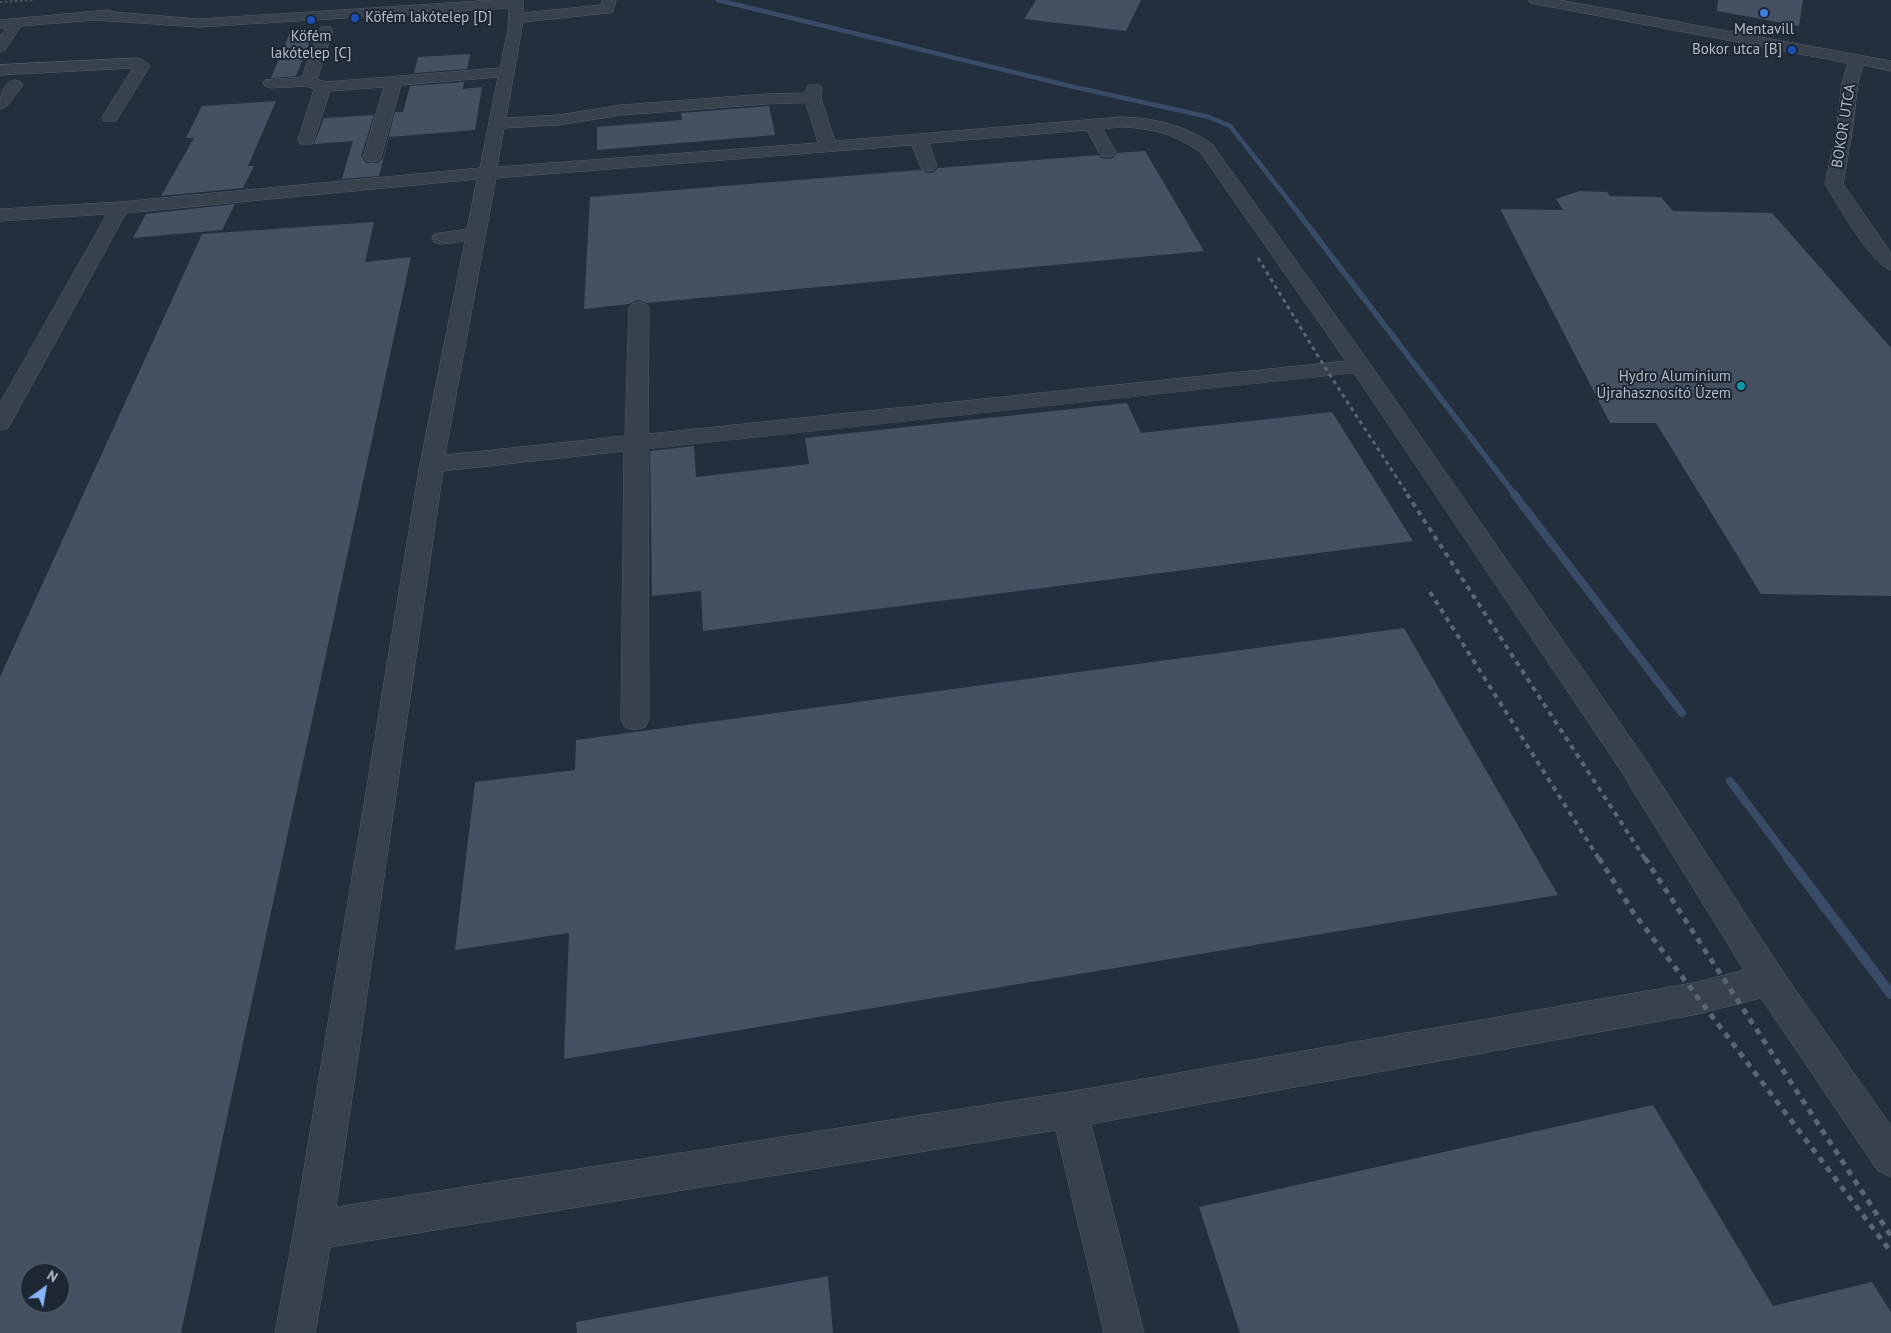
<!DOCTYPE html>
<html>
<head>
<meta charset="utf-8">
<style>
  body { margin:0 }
  #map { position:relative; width:1891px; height:1333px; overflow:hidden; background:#242f3e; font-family:"PT Sans",sans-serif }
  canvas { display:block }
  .north { position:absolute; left:20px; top:1263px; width:50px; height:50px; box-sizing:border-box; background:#1d2633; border:1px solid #59626f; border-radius:50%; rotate:32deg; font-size:14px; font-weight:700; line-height:20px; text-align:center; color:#b4bcc9 }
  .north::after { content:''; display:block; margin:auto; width:18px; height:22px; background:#8ab4f8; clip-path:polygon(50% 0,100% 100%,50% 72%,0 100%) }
</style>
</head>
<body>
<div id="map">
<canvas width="1891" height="1333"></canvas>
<div class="north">N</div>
</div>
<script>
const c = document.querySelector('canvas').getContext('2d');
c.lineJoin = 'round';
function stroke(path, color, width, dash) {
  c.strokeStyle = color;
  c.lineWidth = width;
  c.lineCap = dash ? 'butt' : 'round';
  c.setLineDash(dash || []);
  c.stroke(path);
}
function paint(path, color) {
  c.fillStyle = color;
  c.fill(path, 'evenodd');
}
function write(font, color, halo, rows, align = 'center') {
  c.font = font + ' "PT Sans",sans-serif';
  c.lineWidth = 4;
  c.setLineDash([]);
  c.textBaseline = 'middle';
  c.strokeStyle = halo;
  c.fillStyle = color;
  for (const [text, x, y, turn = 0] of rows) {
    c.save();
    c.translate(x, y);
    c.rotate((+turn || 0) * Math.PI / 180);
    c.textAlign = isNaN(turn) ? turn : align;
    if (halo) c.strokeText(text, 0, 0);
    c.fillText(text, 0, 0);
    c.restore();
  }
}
const streamFar3 = new Path2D(`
  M718,0l352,86 139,31 21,9 70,89`);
const streamFar2 = new Path2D(`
  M1299,214l216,281`);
const streamFar1 = new Path2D(`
  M1514,494l168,219
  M1730,781l59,78`);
const stream = new Path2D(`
  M1788,858l103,136`);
const building = new Path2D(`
  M1036,0h105l-15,31 -102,-12z
  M1718,0h85l-4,26 -82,-15z
  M314,31l-18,45 -25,2 19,-45z
  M470,54l-3,15 -53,4 4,-16z
  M464,82l-1,7 19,-2 -7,43 -86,7 -10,39 -37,3 11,-38 -39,3 10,-26 50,-3 -13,41 5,7h12l5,-5 12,-46h8l7,-26z
  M276,101l-28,65h6l-11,22 -82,8 33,-58h-8l16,-32z
  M769,106l6,29 -178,15v-23l85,-7 -1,-7z
  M1145,151l59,100 -557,52 -9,-3 -9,4 -45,5 6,-112 330,-27 8,3 6,-1 4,-4 160,-13 3,3 6,1 6,-1 4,-5z
  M1579,191l28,1 3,4 51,1 12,14 99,2 119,135v248l-130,-2 -105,-171h-46l-110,-214 63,1 -7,-11z
  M235,204l-13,26 -89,8 13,-24z
  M374,222l-9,40 46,-5 -230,1076h-181v-656l202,-443zM30,1273h30v30h-30z
  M1127,403l14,30 191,-21 81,129 -710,90 -2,-40 -49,5 -2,-145 44,-5 2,31 113,-13 -4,-26z
  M1404,628l154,267 -994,164 5,-126 -114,17 20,-168 100,-12 1,-30z
  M1653,1105l120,201 99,-24 19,30v21h-651l-41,-126z
  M828,1276l5,57h-256l-1,-11z`);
const path = new Path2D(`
  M0,2l33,-2`);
const minor = new Path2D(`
  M496,0h27v13l78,-8 1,-5h14l-3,12 -5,1 -85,9 -17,96 52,-3 64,-10 145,-11 38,-1 3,-8h12l2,3 -1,10 14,43 286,-24c34,1 63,8 91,27l156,217 273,392 140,216 110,157v51l-13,-6 -117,-173 -63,16 -607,110 53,209h-40l-48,-203 -726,117 -15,86h-40l19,-103 126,-766 45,-223 -24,3 -7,-2 -2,-4 2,-4 33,-5 10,-50 -351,34 -115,210 -3,5 -8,2v-27l107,-189 -107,7v-12l120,-7 360,-34 18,-91 -97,8 -20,72 -3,4 -6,1 -6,-1 -3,-4 21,-70 -54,4 -16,49 -2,4h-12l-2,-4 16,-51 -8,-3 -35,2 -6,-2 -2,-3 2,-3 37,-3 17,-47 2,-3h10l2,3 -16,49 8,3 175,-14 8,-39 1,-21 -311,19 -104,-7 -73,6 -16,24 -5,2v-16l6,-8h-6v-8l108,-10 6,2 84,7zM806,103l12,40 -321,24 7,-39 54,-3 64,-10 145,-11zM1121,127c30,1 54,7 79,25l146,209 -698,73 1,-126 -3,-4 -7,-2 -7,2 -3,4 -4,128 -180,19 51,-277 416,-33 10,25 6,1 6,-1 3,-4 -8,-23 158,-13 14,26 6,1 6,-1 3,-4 -13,-23zM1354,373l267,398 123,199 -46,12 -629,110 -733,115 107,-736 181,-20 -3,268 4,8 10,3 10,-3 4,-8 -1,-270z
  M1529,0h30l332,61v10l-28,-6 -5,18 -6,50 -9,51 48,69v17c-20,-5 -54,-67 -66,-86l11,-51 6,-50 6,-20 -312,-59 -5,-1z
  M138,58l5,2 7,6 -34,55h-12l-2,-4 31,-49 -133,7v-10z
  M15,80l6,2 2,3 -17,22 -6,2c0,-12 1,-25 15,-29z`);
const railFar2 = new Path2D(`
  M1258,258l68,111 82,126`);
const railFar1 = new Path2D(`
  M1407,494l238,365
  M1430,592l169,267`);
const rail = new Path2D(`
  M1599,858l34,54 258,340
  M1645,858l246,378`);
const markers = [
  [1764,13,5,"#3f7fe0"],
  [355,18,5,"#1a4fb4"],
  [311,20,5,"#1a4fb4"],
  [1792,50,5,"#1a4fb4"],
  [1741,386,5,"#0f9aa8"]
];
const farPoinames = [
  ["Köfém lakótelep [D]",365,18,"left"],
  ["Mentavill",1764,30],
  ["Köfém",311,37],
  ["lakótelep [C]",311,54],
  ["Bokor utca [B]",1782,50,"right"],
  ["Hydro Alumínium",1731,377,"right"],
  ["Újrahasznosító Üzem",1731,394,"right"]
];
const farStreetnames = [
  ["BOKOR UTCA",1844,126,-81]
];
stroke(streamFar3, '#394c67', 4.5);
stroke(streamFar2, '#394c67', 5.5);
stroke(streamFar1, '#394c67', 8);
stroke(stream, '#394c67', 10);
paint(building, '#455162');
stroke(minor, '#565f6c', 1);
stroke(path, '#44595c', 2, [2.5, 2.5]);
paint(minor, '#38414e');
stroke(railFar2, '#5a6575', 3, [4, 4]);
stroke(railFar1, '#5a6575', 4, [5, 5]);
stroke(rail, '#5a6575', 5, [6, 6]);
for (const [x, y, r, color] of markers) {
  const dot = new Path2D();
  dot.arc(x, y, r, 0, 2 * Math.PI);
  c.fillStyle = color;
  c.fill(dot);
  stroke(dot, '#1d2633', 2);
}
write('15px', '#b4bcc9', '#1d2633', farPoinames);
write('15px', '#b4bcc9', '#1d2633', farStreetnames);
</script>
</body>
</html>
